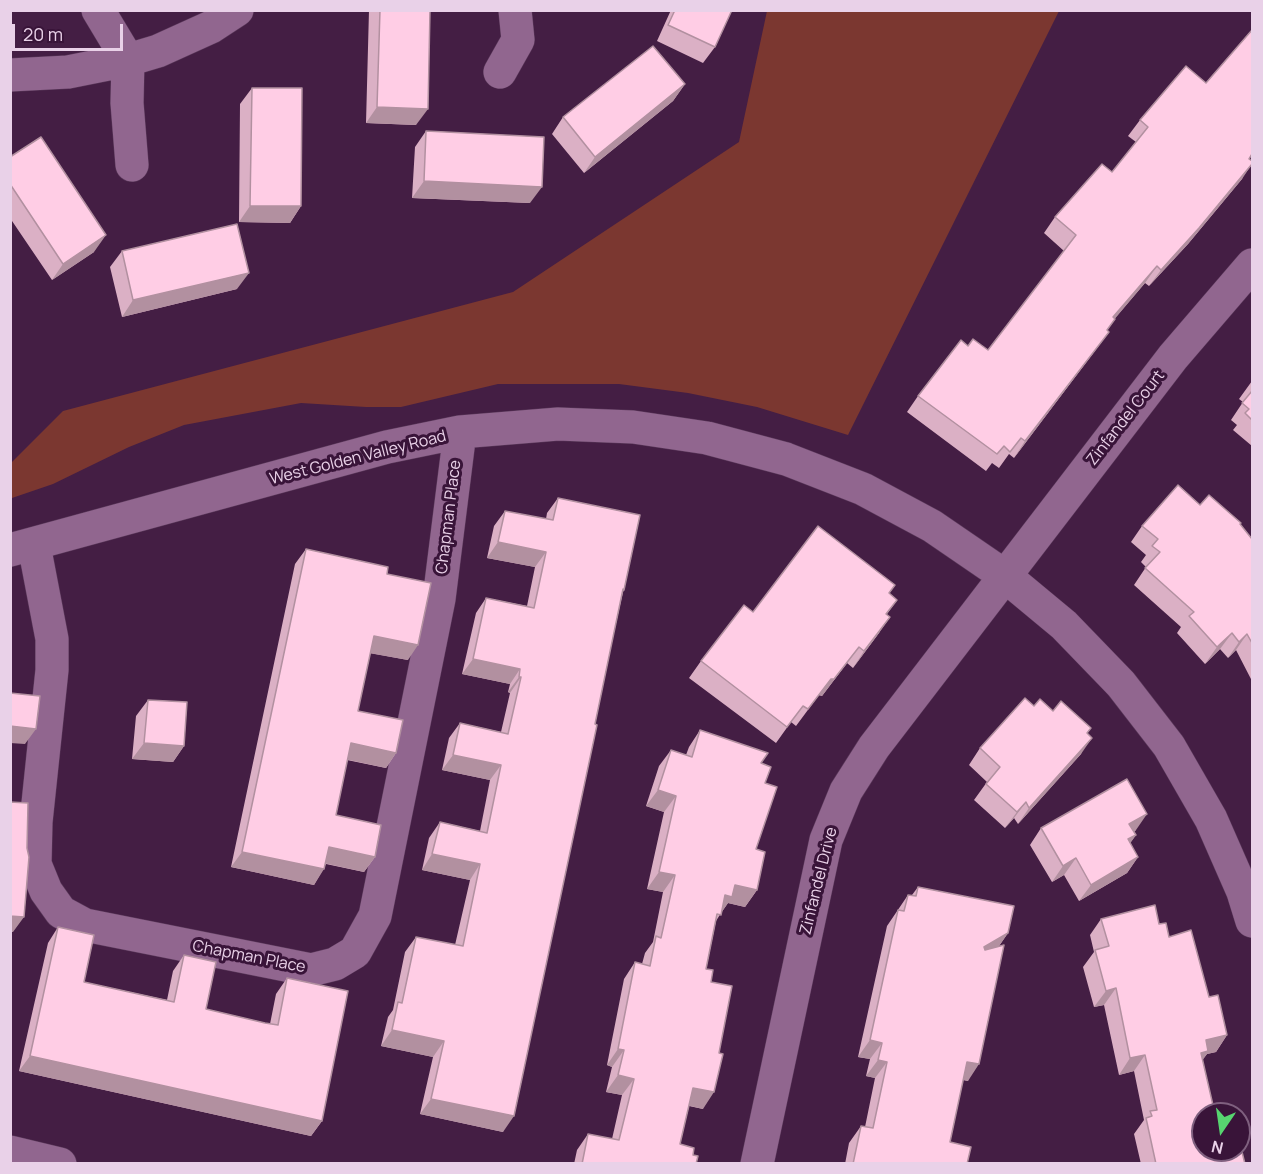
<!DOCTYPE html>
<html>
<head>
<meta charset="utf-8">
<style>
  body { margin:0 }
  #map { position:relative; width:1263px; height:1174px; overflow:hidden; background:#441e44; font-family:Manrope,sans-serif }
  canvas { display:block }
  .frame { position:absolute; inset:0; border:12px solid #e9d1e8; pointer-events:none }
  .north { position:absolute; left:1191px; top:1102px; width:60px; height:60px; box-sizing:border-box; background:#391439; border:2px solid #7f607f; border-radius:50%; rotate:193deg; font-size:16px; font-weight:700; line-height:24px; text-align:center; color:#e9d1e8 }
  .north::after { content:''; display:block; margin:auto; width:21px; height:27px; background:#57d570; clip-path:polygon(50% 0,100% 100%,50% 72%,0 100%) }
  .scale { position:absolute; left:12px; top:24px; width:111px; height:27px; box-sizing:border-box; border:3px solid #e9d1e8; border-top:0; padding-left:8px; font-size:18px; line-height:21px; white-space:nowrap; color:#e9d1e8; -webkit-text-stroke:4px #391439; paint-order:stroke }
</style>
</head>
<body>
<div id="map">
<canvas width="1263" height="1174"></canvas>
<div class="frame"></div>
<div class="north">N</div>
<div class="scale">20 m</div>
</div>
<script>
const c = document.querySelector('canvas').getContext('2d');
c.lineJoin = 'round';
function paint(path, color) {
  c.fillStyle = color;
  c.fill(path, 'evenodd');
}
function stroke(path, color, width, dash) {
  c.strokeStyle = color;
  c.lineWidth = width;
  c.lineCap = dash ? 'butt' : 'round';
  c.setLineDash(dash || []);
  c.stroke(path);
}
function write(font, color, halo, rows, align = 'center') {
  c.font = font + ' Manrope,sans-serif';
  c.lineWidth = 6;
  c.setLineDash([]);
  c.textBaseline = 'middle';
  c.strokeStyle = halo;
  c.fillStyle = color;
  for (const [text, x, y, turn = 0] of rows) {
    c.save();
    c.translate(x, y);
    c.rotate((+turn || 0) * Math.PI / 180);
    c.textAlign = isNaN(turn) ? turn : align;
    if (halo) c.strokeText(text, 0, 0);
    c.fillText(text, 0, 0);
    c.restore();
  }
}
const green = new Path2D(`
  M767,11h292l-211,424 -91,-28 -69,-14 -69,-9h-121l-97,23h-35l-65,-4 -117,22 -55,22 -76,37 -41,14 -1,-35 52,-52 450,-119 226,-150z`);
const minor = new Path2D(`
  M98,10l30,50 -1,43 5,62
  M500,72l18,-32 -3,-30
  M10,75l58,-3 60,-12 30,-9 53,-24 26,-17
  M34,545l18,94v31l-16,152 -1,42 11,27 15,21 24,13 226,45 24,-6 20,-12 20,-36 64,-317 21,-167
  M10,550l377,-103 73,-15 98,-8 75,3 74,11 79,21 77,30 69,37 73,50 59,49 57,59 48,62 42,73 32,73 9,29
  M10,1152l50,12
  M757,1164l69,-324 20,-49 28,-44 299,-390 79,-92`);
const wall = new Path2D(`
  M369,10h61l-14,115 -50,-2z
  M671,10h61l-17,37 -12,16 -46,-22z
  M685,84l-12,17 -89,72 -32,-39 11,-17z
  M252,88l49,118 -11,17 -51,-1 1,-118z
  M1140,120l110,39 -8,20 -54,65 -39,42 -4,-3 -30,35 -8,12 2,2 -12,16 -83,110 -5,-4 -10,14 -7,-5 -6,8 -79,-59 11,-16 50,-50 20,4 76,-99 -20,-18 11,-16 57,-45 24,-30 -8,-6z
  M426,131l104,72 -118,-5 3,-51z
  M10,157l84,95 -42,28 -42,-62z
  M122,251l115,38 -115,28 -12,-50z
  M1252,381v65l-19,-16 4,-5 -6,-5 12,-18 -4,-3z
  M558,498l66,92 -1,2 -120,540 -83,-18 13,-57 -52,-11 7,-29 5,-7 12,-58 11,-15 39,8 15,-65 -48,-10 7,-32 11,-16 40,9 10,-51 -48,-10 7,-32 11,-15 41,9 9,-39 -2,-1 2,-8 -48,-10 14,-61 10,-15 41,8 8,-39 -48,-9 7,-32 11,-15 41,8 1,-6z
  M1200,505l40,19 12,15v142l-16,-31 -8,8 -8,-9 -15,15 -28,-31 4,-6 -47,-42 12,-18 -5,-5 5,-7 -15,-13 11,-16z
  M306,549l81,25 21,86 -38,-7 -12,58 38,42 -10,15 -39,-8 -11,55 39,42 -11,15 -38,-8 -12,21 -83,-18 64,-303z
  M895,585l-6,9 8,6 -10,14 -8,19 -26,35 -6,-5 -25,33 -3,-1 -23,31 -5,-4 -15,21 -87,-65 12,-17 52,-49z
  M148,700l36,46 -11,16 -41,-3 4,-43z
  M1034,706l19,5 35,22 -7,21 -63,70 -4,-6 -9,10 -31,-28 13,-18 -18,-17 11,-17z
  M700,730l61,33 4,20 -9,66 1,41 -12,17 -17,-4 -7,10 -5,8 -10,48 5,13 -8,127 -14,-3 -9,38 13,11 3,9h-122l3,-14 11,-16 24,5 10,-44 -16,-3 6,-25 -5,-2 17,-86 11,-17 7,2 3,-11 8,-11 10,-50 -16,-3 17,-77 -18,-6 13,-40 12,-16 15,5 3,-8z
  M1041,828l95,2 -2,2 2,3 -6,8 8,14 -11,16 -48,28 -15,-26 -12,7 -22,-37z
  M918,887l90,46 -9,13 -31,135 -5,-1 -13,62 17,22h-122l4,-21 12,-17 4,1 10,-49 -9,-2 4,-17 -12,-2 29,-131 21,-31h4z
  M1101,919l58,5 10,13 40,60 18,38 -11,17 -9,2 -5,6 1,54 42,50h-104l-7,-30 10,-14 -10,-49 -15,4 -15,-70 -10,2 -11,-40 11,-15 -4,-17z
  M58,927l26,55 83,18 6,-29 11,-16 22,54 64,15 6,-30 11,-16 35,143 -11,15 -292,-65 29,-128z`);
const shadedWall = new Path2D(`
  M685,84l-12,17 -89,72 11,-16z
  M377,107l51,2 -12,16 -50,-2z
  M1252,164l-10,15 -54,65 -39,42 12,-16z
  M424,181l118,6 -12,16 -118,-5z
  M250,206h51l-11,17 -51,-1z
  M106,235l-12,17 -42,28 11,-16z
  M1157,266l-12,17 -43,51 11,-17z
  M249,273l-12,16 -115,28 11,-17z
  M1109,332l-12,16 -83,110 11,-17z
  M498,542l48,10 -11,15 -48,-9z
  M890,617l-11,16 -26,35 11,-17z
  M1232,633l-12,16 -15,15 12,-17z
  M1247,634l-11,16 -8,8 11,-16z
  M374,636l44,9 -10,15 -45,-8z
  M859,647l-37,49 -3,-1 -23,31 35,-47z
  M473,659l47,10 -10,15 -48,-10z
  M519,677h2l-11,16 -2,-1z
  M10,726l26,3 -11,15 -15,-1z
  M1092,738l-11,16 -63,70 11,-16z
  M144,743l40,3 -11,16 -41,-3z
  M351,743l45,10 -10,15 -46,-10z
  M453,755l48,10 -11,15 -48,-10z
  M658,790l18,6 -12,16 -18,-6z
  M1026,802l-12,16 -9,10 12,-16z
  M1147,814l-11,16 -18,11 11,-17z
  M1136,835l-12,17 4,-13z
  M329,847l46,10 -11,15 -45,-10z
  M242,852l82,17 -10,16 -83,-18z
  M432,854l48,10 -10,16 -48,-10z
  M1138,857l-11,16 -48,28 12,-16z
  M1076,858l-12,17 -12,7 11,-16z
  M659,872l16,3 -12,17 -16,-3z
  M735,885l22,5 -12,17 -17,-4 -7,10 4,-18z
  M10,916l14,1 -11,15h-3z
  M1008,933l-11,16 -24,14 11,-16z
  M1116,988l-12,17 -10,2 12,-16z
  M392,1030l52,11 -11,16 -52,-11z
  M1227,1035l-11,17 -9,2 -10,14 -8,1 17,-29z
  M870,1040l12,3 -12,16 -12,-2z
  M618,1049l6,1 -12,17 -5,-2z
  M1145,1055l-11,16 -15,4 11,-17z
  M30,1056l292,65 -11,15 -292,-65z
  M878,1060l9,2 -12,16 -9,-2z
  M967,1062l12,2 -11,17 -12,-3z
  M618,1075l16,4 -12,16 -16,-3z
  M693,1088l21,4 -11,17 -21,-5z
  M431,1099l83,17 -11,16 -83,-18z`);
const building = new Path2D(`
  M380,10h50l-2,99 -51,-2z
  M675,10h57l-17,37 -47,-22z
  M1252,30v124l-3,5 3,2v3l-53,64 -38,42 -4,-4 -44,51 2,2 -8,11 2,2 -84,109 -4,-3 -11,14 -6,-6 -7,8 -79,-58 43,-56 7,6 5,-7 15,11 88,-115 -21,-18 47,-53 10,8 36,-45 -8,-7 46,-54 20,17z
  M653,46l32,38 -90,73 -32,-40z
  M252,88h50l-1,118h-51z
  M426,131l118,6 -2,50 -118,-6z
  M41,137l65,98 -43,29 -53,-80v-27z
  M237,224l12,49 -116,27 -11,-49z
  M1252,391v29l-7,-7 4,-4 -7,-6z
  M1178,485l22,20 9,-10 32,28 -1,1 12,15v104l-5,-9 -8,8 -7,-9 -15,14 -28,-31 5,-4 -49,-44 15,-16 -8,-6 6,-7 -16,-13z
  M558,498l82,17 -16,75 -1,-1 -28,135 2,1 -83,391 -83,-17 13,-58 -52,-11 6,-28 4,1 14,-66 47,9 17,-82 -48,-10 8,-32 47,11 14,-68 -48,-10 7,-32 48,11 13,-57h-2l1,-8 -47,-10 13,-61 48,10 12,-56 -48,-10 7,-31 48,9z
  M818,526l77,59 -6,8 8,7 -11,14 4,3 -26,34 -5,-4 -25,32h-3l-23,30 -5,-3 -16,21 -86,-66 43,-56 9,7z
  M306,549l82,18 -1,7 44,9 -13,62 -44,-9 -16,75 45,9 -7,33 -45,-10 -15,72 45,10 -6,32 -46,-10 -5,22 -82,-17z
  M10,693l30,3 -4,33 -26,-3z
  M1025,698l9,8 6,-7 13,12 8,-10 30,27 -4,5 5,5 -63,70 -3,-6 -9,10 -31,-28 14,-17 -20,-19z
  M148,700l39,2 -3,44 -40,-3z
  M700,730l68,23 -7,10 10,4 -6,16 12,4 -21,62 9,3 -8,38 -22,-5 -3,12 -7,-2 -4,20 -4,-1 -11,55 7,1 -2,12 21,4 -13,67 4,1 -9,38 -21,-4 -13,56 14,4 -1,7 5,1 -2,8h-114l6,-30 31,6 15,-61 -16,-4 6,-25 -6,-1 17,-87 15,4 6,-30 5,2 14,-63 -16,-3 17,-76 -18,-6 13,-40 21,7z
  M1127,779l20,35 -18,10 7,11 -8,4 10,18 -47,28 -15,-27 -13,8 -22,-38z
  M10,802l18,1 -1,45 2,9 -5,60 -14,-1z
  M918,887l96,19 -6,27 -24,14 1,3 19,-5 -25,119 -12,-2 -17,80 21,5 -4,17h-114l8,-38 12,2 14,-66 -9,-2 4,-17 -12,-3 28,-130 6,1 4,-16 8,1z
  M1155,905l4,19 7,-1 3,14 22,-7 18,67 9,-2 9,40 -21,5 2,11 -7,2 14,61h-12v36h36v-10l6,24h-89l-10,-46 6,-2 -2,-5 7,-1 -12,-55 -15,3 -14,-70 -10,3 -11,-41 14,-4 -8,-27z
  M58,927l36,8 -10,47 90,20 10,-47 32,7 -10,47 59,14 13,2 9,-47 61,13 -26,130 -292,-65z`);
const streetNames = [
  ["Zinfandel Court",1126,418,-52],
  ["West Golden Valley Road",358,458,-14],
  ["Chapman Place",449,517,-83],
  ["Zinfandel Drive",819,881,-76],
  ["Chapman Place",249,957,11]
];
paint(green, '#7b3730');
stroke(minor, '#5b3a5b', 34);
stroke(minor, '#91668f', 33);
paint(wall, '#dbb0c5');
paint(shadedWall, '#b290a0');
paint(building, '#ffcde5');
stroke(building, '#b290a0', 1.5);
write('16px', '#e9d1e8', '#391439', streetNames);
</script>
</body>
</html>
